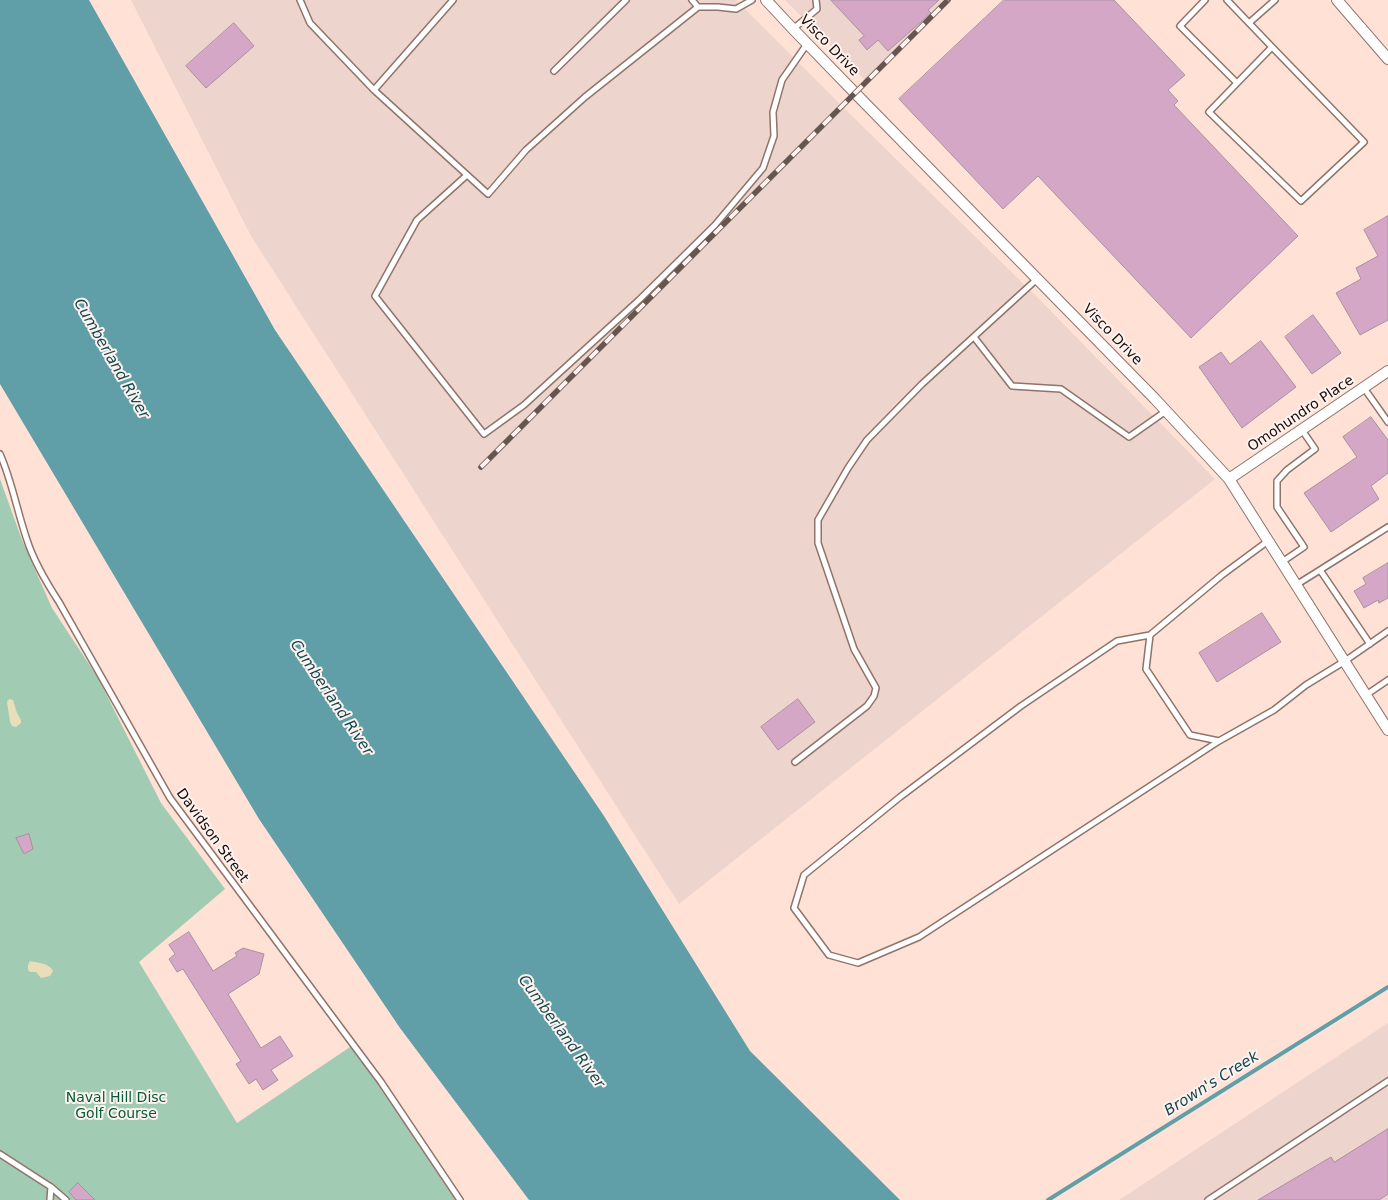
<!DOCTYPE html>
<html>
<head>
<meta charset="utf-8">
<style>
  body { margin:0 }
  canvas { display:block; background:#ffe1d6 }
</style>
</head>
<body>
<canvas width="1388" height="1200"></canvas>
<script>
const c = document.querySelector('canvas').getContext('2d');
c.lineJoin = 'round';
function paint(path, color) {
  c.fillStyle = color;
  c.fill(path, 'evenodd');
}
function stroke(path, color, width, dash) {
  c.strokeStyle = color;
  c.lineWidth = width;
  c.lineCap = dash ? 'butt' : 'round';
  c.setLineDash(dash || []);
  c.stroke(path);
}
function write(font, color, halo, rows, align = 'center') {
  c.font = font + ' "DejaVu Sans",sans-serif';
  c.lineWidth = 4;
  c.setLineDash([]);
  c.textBaseline = 'middle';
  c.strokeStyle = halo;
  c.fillStyle = color;
  for (const [text, x, y, turn = 0] of rows) {
    c.save();
    c.translate(x, y);
    c.rotate((+turn || 0) * Math.PI / 180);
    c.textAlign = isNaN(turn) ? turn : align;
    if (halo) c.strokeText(text, 0, 0);
    c.fillText(text, 0, 0);
    c.restore();
  }
}
const industrial = new Path2D(`
  M131,0h605l118,118 185,181 176,180 -536,425 -428,-668z
  M785,0h159l-78,81z
  M1388,1023v177h-269z`);
const green = new Path2D(`
  M0,479l22,61 30,68 46,70 63,125 64,86 -86,73 98,161 116,-78 107,155h-460z`);
const sand = new Path2D(`
  M10,699l3,1 4,13 4,7v3l-5,4 -4,-1 -2,-4 -3,-20 1,-2z
  M30,961c8,2 19,2 23,10l-3,5 -9,2 -5,-6h-6l-2,-2v-5z`);
const water = new Path2D(`
  M0,0h89l186,330 329,486 146,235 150,149h-371l-129,-172 -141,-209 -259,-435z`);
const stream = new Path2D(`
  M1048,1200l340,-213`);
const building = new Path2D(`
  M831,0h108l-11,10 3,3 -43,38 -10,-11 -11,10 -8,-10 5,-4z
  M1004,0h110l71,75 -17,15 10,11 -4,4 124,131 -107,102 -153,-162 -35,33 -104,-110z
  M234,23l20,23 -48,42 -20,-22z
  M1388,216v104l-28,15 -24,-42 25,-14 -5,-11 22,-12 -14,-26z
  M1313,315l28,38 -29,21 -27,-37z
  M1261,341l35,46 -54,41 -43,-61 22,-15 9,12z
  M1371,417l17,23v33l-17,13 8,13 -48,33 -27,-39 53,-36 -14,-20z
  M1388,563v35l-9,5 -1,-3 -14,8 -10,-17 12,-7 -3,-6z
  M1262,613l19,29 -64,40 -18,-29z
  M798,699l17,23 -37,28 -17,-23z
  M29,834l4,15 -9,5 -8,-16z
  M189,932l24,39 24,-15 -2,-3 8,-5 21,6 -5,20 -31,20 33,54 19,-12 13,20 -22,14 7,10 -15,10 -7,-11 -7,5 -13,-20 5,-3 -58,-92 -6,3 -8,-13 6,-5 -6,-9z
  M1388,1129v65l-9,6h-121l73,-43 3,5z
  M78,1183l17,17h-19l-7,-8z`);
const service = new Path2D(`
  M300,0l10,23 64,67
  M453,0l-79,90 114,104 38,-44 59,-53 113,-90h20l18,2 16,-9
  M692,0l6,7
  M1205,0l-25,26 57,57
  M1227,0l45,47
  M1249,23l26,-23
  M793,29l24,-20 -1,-9
  M1272,47l92,95 -63,59 -92,-89z
  M554,71l72,-71
  M467,175l-50,45 -42,76 109,138 40,-29 115,-105 76,-75 48,-57 11,-32 -1,-24 9,-32 25,-36
  M974,337l38,49 49,3 68,48 37,-26
  M1364,388l24,34
  M0,454c12,27 17,57 27,86 7,22 19,42 32,62l111,196 211,284 79,118
  M1268,541l-46,34 -72,60 -4,34 44,66 29,6 55,-31 32,-25 39,-24 43,-30
  M1282,562l22,-15 -27,-40v-26l10,-11 28,-21 -13,-19
  M1320,570l68,-43
  M1296,585l24,-15 50,74
  M1150,635l-33,6 -96,65 -121,91 -96,78 -10,33 35,47 29,8 61,-26 300,-196
  M1366,695l22,-15
  M795,762l72,-56 7,-10 2,-8 -22,-39 -36,-106v-23l30,-52 19,-28 55,-56 115,-105
  M0,1154l51,33 -1,13
  M51,1187l15,13
  M1208,1200l180,-119`);
const minor = new Path2D(`
  M766,0l27,29 62,64 300,306 74,80 159,251
  M1337,0l51,59
  M1229,479l159,-108`);
const rail = new Path2D(`
  M481,467l467,-467`);
const streetNames = [
  ["Visco Drive",829,46,46],
  ["Visco Drive",1112,335,46],
  ["Omohundro Place",1301,414,-34],
  ["Davidson Street",212,836,54]
];
const parkNames = [
  ["Naval Hill Disc",116,1098],
  ["Golf Course",116,1114]
];
const waterNames = [
  ["Cumberland River",111,359,60],
  ["Cumberland River",331,698,56],
  ["Cumberland River",561,1032,54],
  ["Brown's Creek",1212,1084,-32]
];
paint(industrial, '#edd4cd');
paint(green, '#a1cbb3');
paint(sand, '#e8dfba');
paint(water, '#609fa8');
stroke(stream, '#609fa8', 4);
paint(building, '#d4a7c6');
stroke(building, '#a991a1', 1);
stroke(service, '#8f746a', 8);
stroke(minor, '#8f746a', 12);
stroke(service, '#fff', 5);
stroke(minor, '#fff', 10);
stroke(rail, '#675650', 5.5);
stroke(rail, '#fff2ee', 4, [11]);
write('14px', '#150c08', '#fff2ee', streetNames);
write('14px', '#005d3b', '#fff2ee', parkNames);
write('italic 15px', '#104950', '#fff2ee', waterNames);
</script>
</body>
</html>
